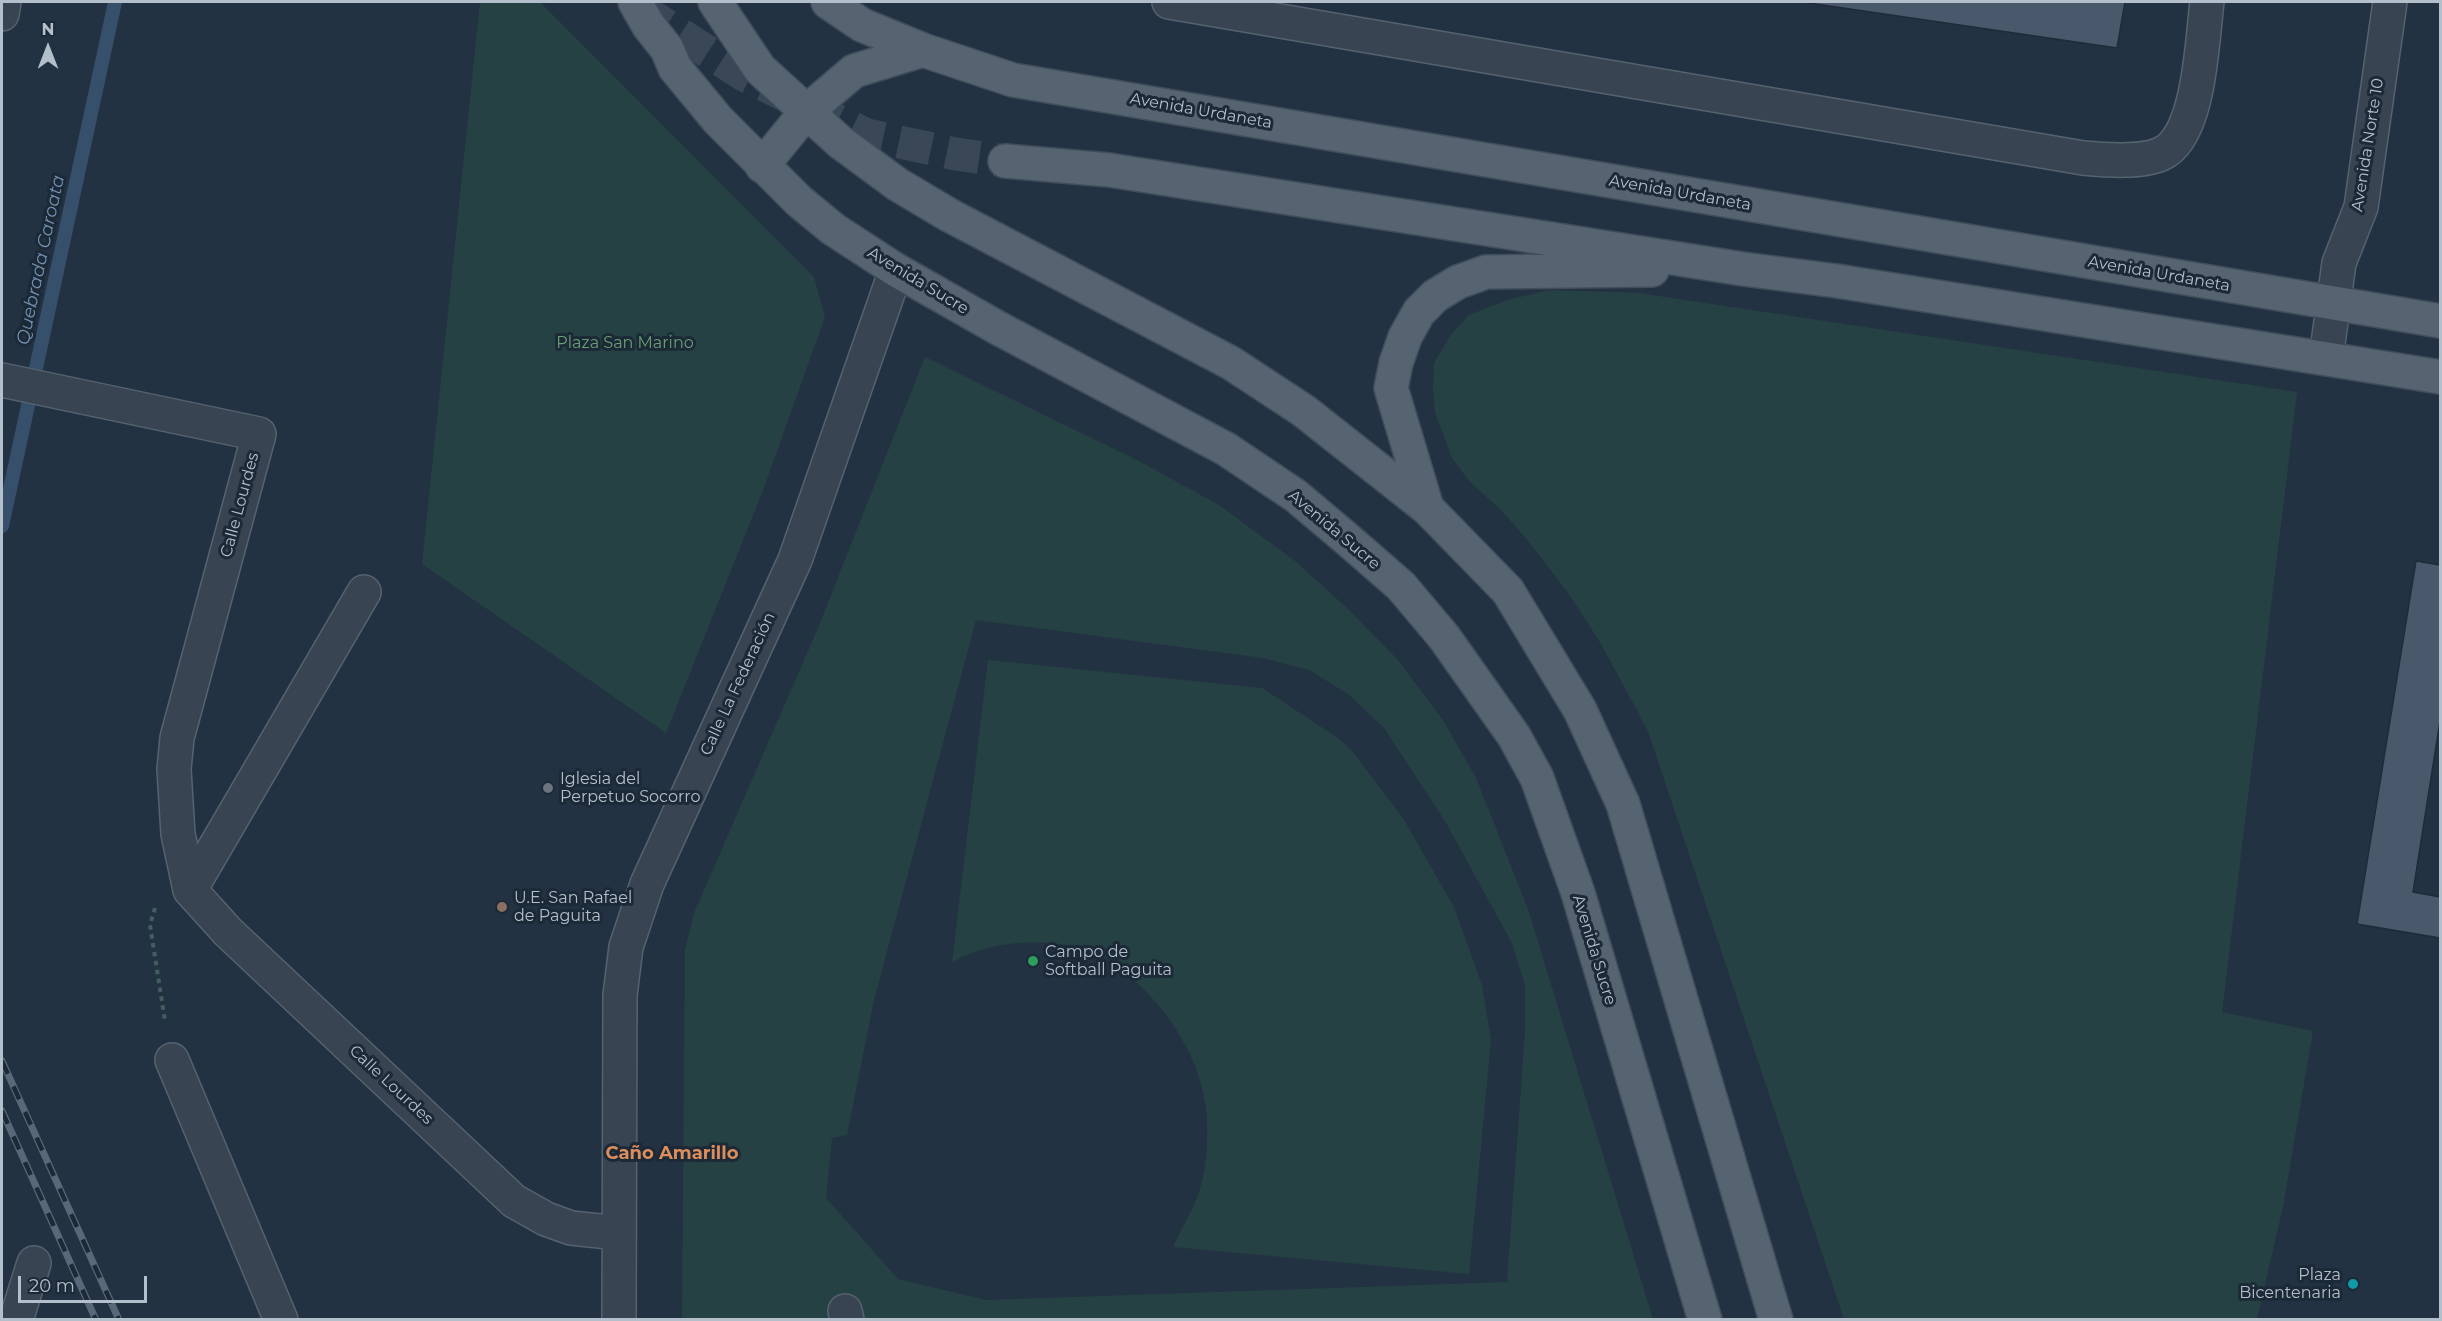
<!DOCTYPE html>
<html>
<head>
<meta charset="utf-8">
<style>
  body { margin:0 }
  #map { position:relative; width:2442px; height:1321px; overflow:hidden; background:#233242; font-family:Montserrat,sans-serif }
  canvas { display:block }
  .frame { position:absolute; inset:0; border:3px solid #b4bfcc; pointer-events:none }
  .north { position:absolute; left:18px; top:18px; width:60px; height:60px; -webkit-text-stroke:4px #1c2937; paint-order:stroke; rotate:0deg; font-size:16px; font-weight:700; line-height:24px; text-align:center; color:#b4bfcc }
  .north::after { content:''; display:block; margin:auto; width:21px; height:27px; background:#b4bfcc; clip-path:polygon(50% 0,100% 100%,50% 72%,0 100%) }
  .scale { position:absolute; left:18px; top:1276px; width:129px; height:27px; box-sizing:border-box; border:3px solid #b4bfcc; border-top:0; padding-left:8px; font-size:18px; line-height:21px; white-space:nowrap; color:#b4bfcc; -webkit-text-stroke:4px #1c2937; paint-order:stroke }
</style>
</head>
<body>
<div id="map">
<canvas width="2442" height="1321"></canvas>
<div class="frame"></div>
<div class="north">N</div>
<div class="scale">20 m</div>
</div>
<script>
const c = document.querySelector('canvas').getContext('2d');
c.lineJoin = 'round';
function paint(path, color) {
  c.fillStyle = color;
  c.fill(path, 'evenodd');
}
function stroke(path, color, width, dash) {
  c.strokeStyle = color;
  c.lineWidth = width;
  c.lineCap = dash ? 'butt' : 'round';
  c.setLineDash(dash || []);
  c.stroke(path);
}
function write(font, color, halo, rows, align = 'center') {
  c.font = font + ' Montserrat,sans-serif';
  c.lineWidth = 6;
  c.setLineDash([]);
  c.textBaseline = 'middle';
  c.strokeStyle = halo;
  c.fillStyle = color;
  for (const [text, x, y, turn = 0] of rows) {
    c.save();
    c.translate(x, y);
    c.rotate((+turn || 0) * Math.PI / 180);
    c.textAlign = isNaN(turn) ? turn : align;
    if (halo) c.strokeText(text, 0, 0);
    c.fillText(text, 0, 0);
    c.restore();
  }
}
const green = new Path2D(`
  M480,2h60l274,275 11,40 -60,168 -99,248 -244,-169z
  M1549,290l90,3 658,99 -75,620 91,19 -30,176 -26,112h-413l-196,-588 -47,-87 -32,-50 -41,-53 -25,-29 -34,-31 -17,-23 -17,-45 -2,-26 1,-24 16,-27 19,-21 38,-15z
  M925,357l214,104 80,44 76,56 53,48 49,50 46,61 33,58 52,131 125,410 -971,1 3,-370 9,-37 124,-285zM976,620l287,38 46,12 39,24 36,34 61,93 67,122 13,42v47l-18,250 -521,18 -88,-21 -72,-81 6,-60 15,-3 27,-135z
  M988,660l274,28 76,50 14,13 51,67 51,89 28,78 9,55 -22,234 -296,-27c7,-16 17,-32 24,-49 10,-27 12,-61 9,-90 -7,-53 -39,-100 -79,-134 -5,-5 -11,-11 -17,-15 -42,-23 -119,-22 -158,4z`);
const stream = new Path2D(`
  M2,526l113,-524`);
const building = new Path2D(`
  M1802,2h323l-8,46z
  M2416,561l24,4v156l-27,171 27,5v41l-83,-14z`);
const majorTunnel = new Path2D(`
  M639,8l105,67 123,60 89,19 49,7`);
const path = new Path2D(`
  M155,908l-5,17 15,96`);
const minor = new Path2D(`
  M1169,2l914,156c22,2 58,5 78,-4 39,-17 41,-114 46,-152
  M2,14l2,-12
  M2326,358l13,-95 22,-56 29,-205
  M2,380l257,54 -82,304 -3,31 4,65 12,56 38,42 286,269 32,18 25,9 48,5
  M190,890l174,-298
  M172,1060l109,260
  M845,1311l2,9
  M16,1320l18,-57
  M619,1320l1,-325 6,-48 21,-63 148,-324 101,-290`);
const major = new Path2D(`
  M635,2l13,23 19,24 8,19 43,52 81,81 34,28 63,41 102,58 228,121 70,47 51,43 54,47 43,51 70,99 23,42 41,115 127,427
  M715,2l45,67 80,73 57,42 52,31 282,148 73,48 123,97 81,83 72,119 43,94 153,516
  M828,2l34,23 61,25 90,30 1427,241
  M1005,161l104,9 634,99 94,12 603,96
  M762,166l44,-54 48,-41 69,-21
  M1427,508l-36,-120 5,-25 9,-26 14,-25 16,-16 23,-14 28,-10 166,-2`);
const rail = new Path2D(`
  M2,1061l117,259
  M2,1111l94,209`);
const markers = [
  [548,788,6,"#6b7280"],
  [502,907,6,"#8d6e63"],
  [1033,961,6,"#2e9e5b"],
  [2353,1284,6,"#0f9aa8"]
];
const streetNames = [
  ["Avenida Urdaneta",1201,111,10],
  ["Avenida Norte 10",2368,145,-81],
  ["Avenida Urdaneta",1680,193,10],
  ["Avenida Urdaneta",2159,274,10],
  ["Avenida Sucre",918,281,31],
  ["Calle Lourdes",240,505,-75],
  ["Avenida Sucre",1334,530,40],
  ["Calle La Federación",738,684,-65],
  ["Avenida Sucre",1594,950,73],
  ["Calle Lourdes",391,1085,43]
];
const parkNames = [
  ["Plaza San Marino",625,343]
];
const poiNames = [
  ["Iglesia del",560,779],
  ["Perpetuo Socorro",560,797],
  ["U.E. San Rafael",514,898],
  ["de Paguita",514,916],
  ["Campo de",1045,952],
  ["Softball Paguita",1045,970],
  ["Plaza",2341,1275,"right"],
  ["Bicentenaria",2341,1293,"right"]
];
const waterNames = [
  ["Quebrada Caroata",41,260,-78]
];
const neighbourhoodNames = [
  ["Caño Amarillo",672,1154]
];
paint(green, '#254143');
stroke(stream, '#364f6a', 14);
paint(building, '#49596b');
stroke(building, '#1e2b39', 1.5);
stroke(majorTunnel, '#394757', 33, [33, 16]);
stroke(minor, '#55626f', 36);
stroke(major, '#414d5b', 36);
stroke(path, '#435e60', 4, [4.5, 4.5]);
stroke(minor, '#384451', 33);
stroke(major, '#566371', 33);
stroke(rail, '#596879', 7);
stroke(rail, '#1c2937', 4.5, [14]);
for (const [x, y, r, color] of markers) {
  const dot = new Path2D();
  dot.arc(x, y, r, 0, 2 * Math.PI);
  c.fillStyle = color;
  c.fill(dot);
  stroke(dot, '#1c2937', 2);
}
write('16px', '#b4bfcc', '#1c2937', streetNames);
write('16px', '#699f72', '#1c2937', parkNames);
write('16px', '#b4bfcc', '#1c2937', poiNames, 'left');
write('italic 18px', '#7291b1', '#1c2937', waterNames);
write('bold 18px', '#de8d5d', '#1c2937', neighbourhoodNames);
</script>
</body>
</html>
